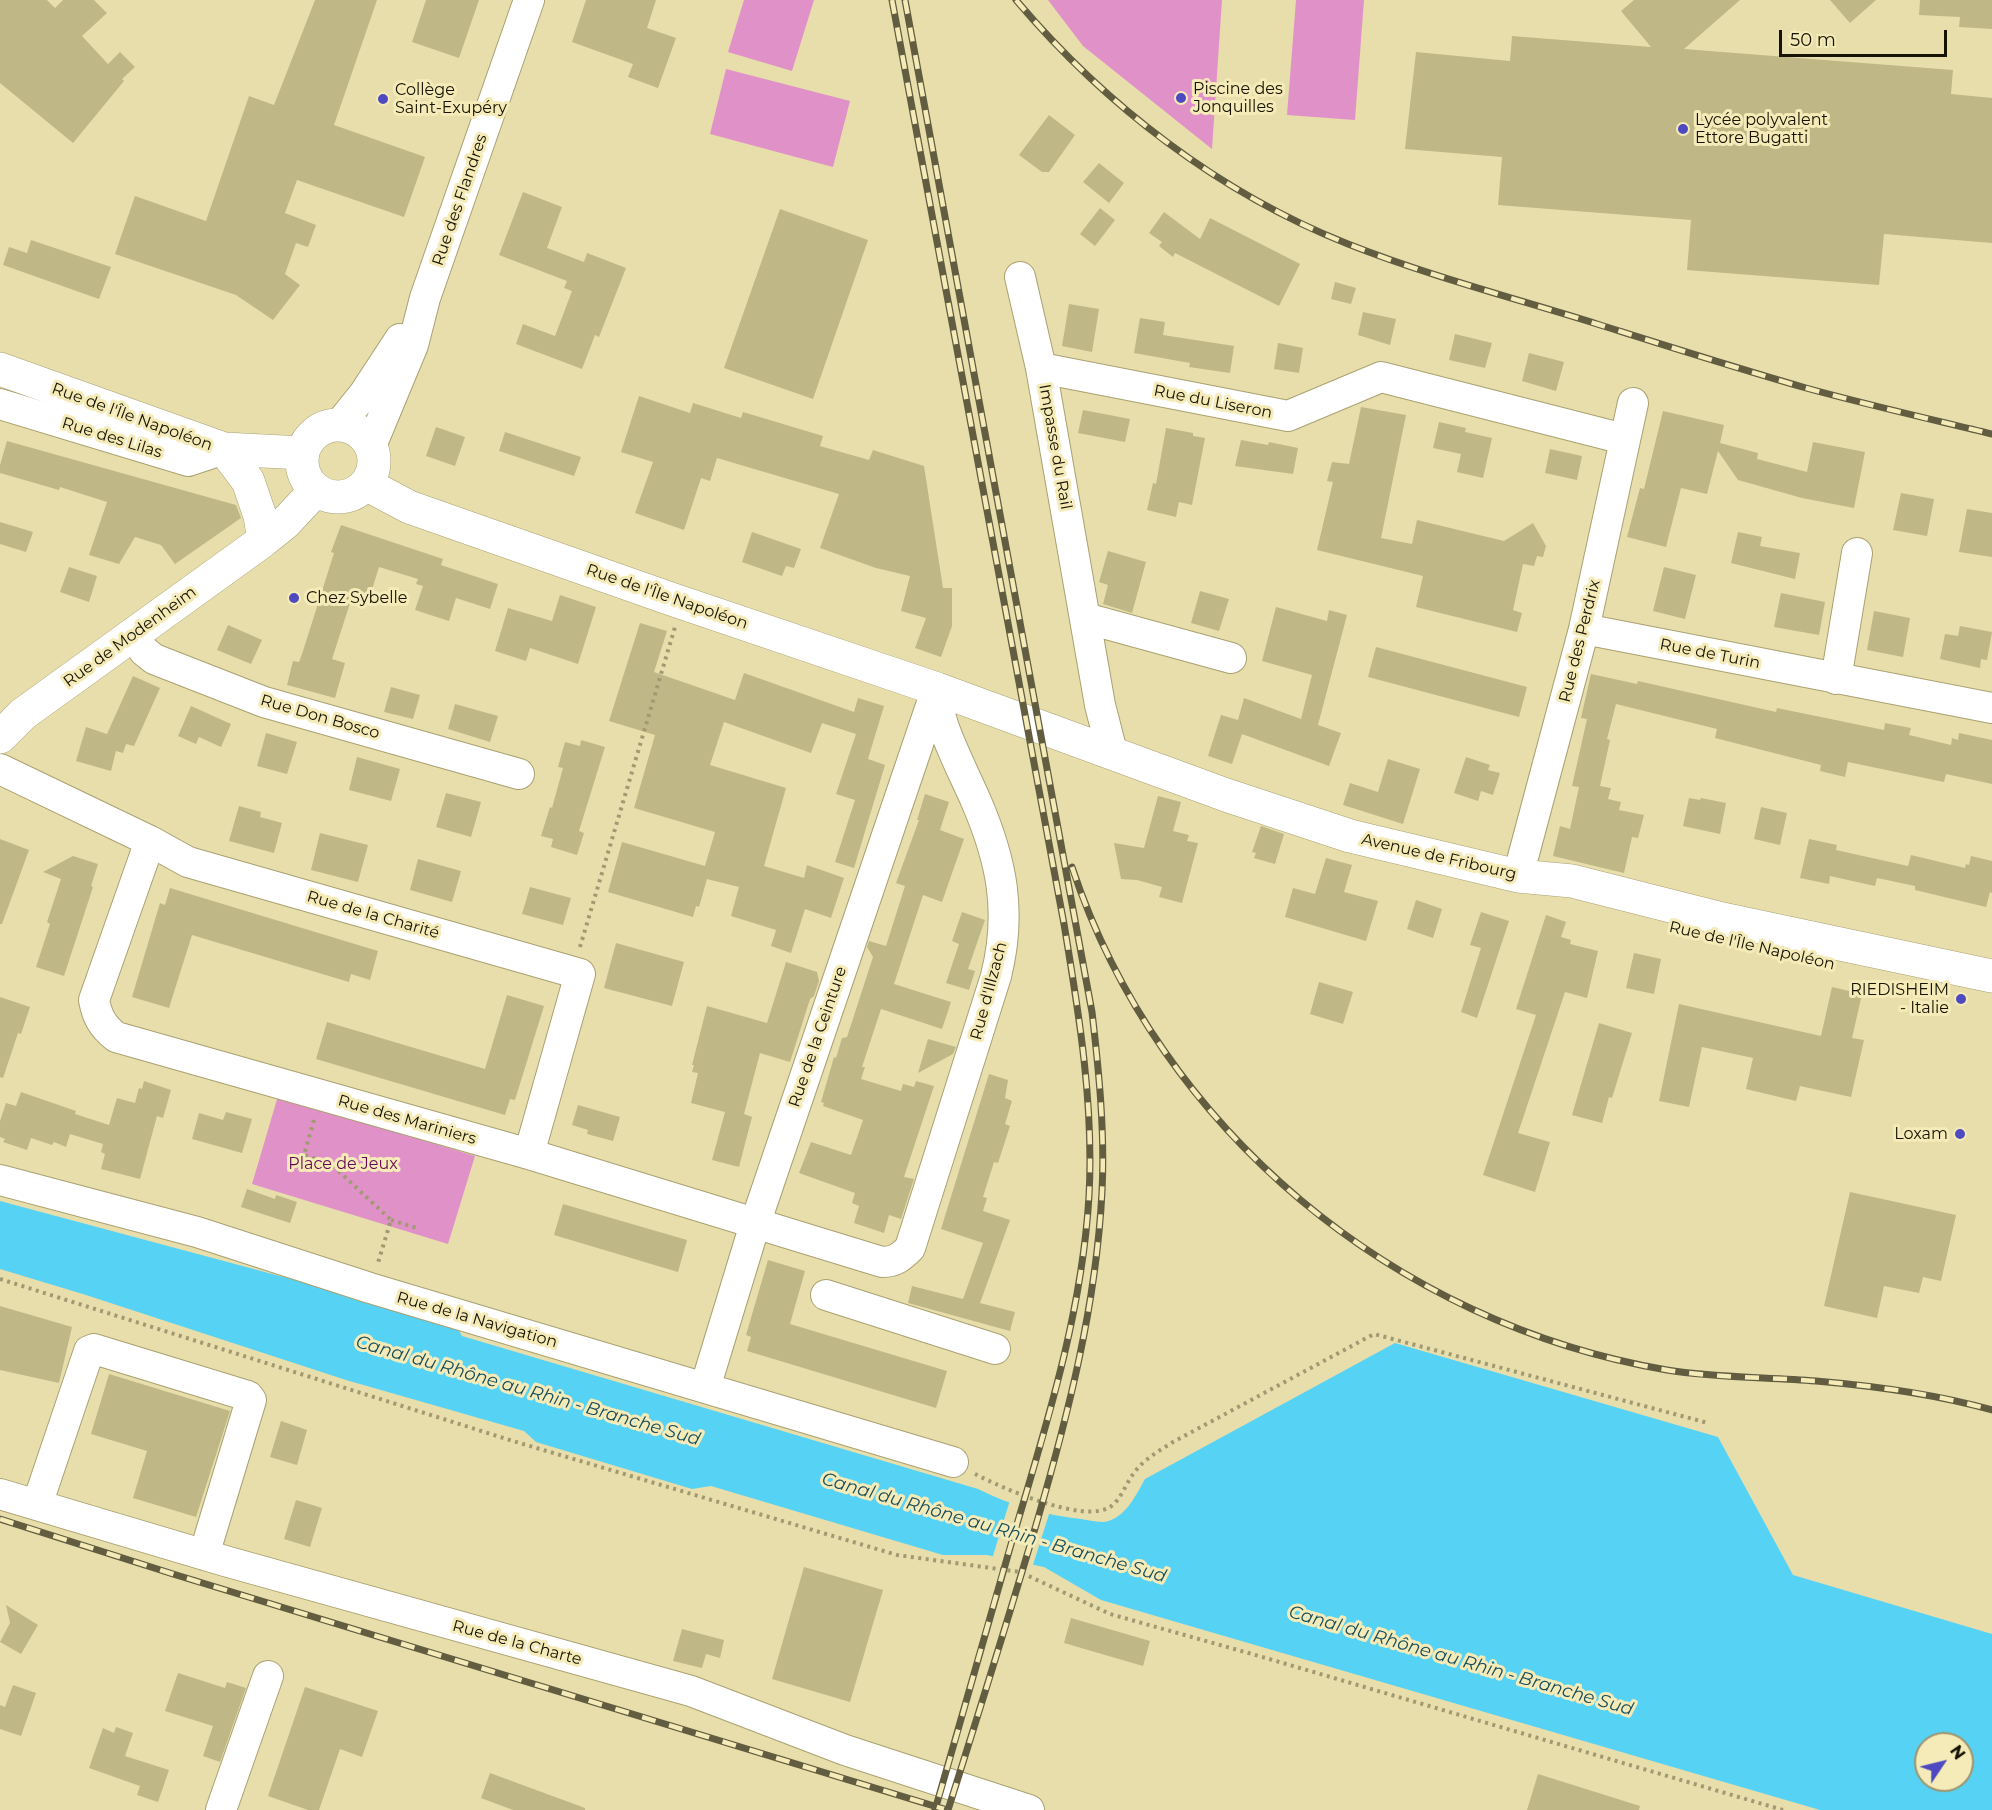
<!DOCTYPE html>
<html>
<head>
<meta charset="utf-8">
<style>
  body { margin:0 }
  #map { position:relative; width:1992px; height:1810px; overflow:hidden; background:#e7deac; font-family:Montserrat,sans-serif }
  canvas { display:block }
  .north { position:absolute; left:1914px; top:1732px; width:60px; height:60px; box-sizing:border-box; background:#f5ebb8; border:2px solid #9c956f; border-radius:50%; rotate:55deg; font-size:16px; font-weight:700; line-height:24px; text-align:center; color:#161302 }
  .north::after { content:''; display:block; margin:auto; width:21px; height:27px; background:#4e49c0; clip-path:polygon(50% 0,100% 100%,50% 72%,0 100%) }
  .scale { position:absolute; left:1779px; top:30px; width:168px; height:27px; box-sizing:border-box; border:3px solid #161302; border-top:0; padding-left:8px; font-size:18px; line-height:21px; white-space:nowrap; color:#161302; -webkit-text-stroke:4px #f5ebb8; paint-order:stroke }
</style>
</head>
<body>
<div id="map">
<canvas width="1992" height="1810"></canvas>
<div class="north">N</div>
<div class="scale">50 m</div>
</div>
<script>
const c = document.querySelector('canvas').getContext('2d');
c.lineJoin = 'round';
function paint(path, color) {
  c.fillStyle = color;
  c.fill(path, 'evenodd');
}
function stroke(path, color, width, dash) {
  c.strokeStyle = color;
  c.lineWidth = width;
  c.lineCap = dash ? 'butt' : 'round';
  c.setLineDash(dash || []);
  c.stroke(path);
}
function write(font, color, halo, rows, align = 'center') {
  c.font = font + ' Montserrat,sans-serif';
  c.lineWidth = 6;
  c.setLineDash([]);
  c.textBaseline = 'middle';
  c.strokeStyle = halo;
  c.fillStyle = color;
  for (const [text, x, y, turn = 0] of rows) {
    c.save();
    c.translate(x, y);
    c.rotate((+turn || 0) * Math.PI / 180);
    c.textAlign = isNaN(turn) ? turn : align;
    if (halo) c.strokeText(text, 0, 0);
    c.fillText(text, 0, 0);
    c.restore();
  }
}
const green = new Path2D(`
  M744,0h70l-22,71 -64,-19z
  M1048,0h174l-10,149 -129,-103z
  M1296,0h68l-9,120 -68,-5z
  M726,69l124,32 -17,66 -123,-33z
  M278,1096l197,60 -27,88 -196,-60z`);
const water = new Path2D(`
  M0,1201l455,122 7,13 516,153c32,16 67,26 103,30 7,1 16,3 23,3 21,-3 32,-27 41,-43l250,-136 323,94 75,138 199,59v176h-172l-719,-210 -57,-33 -57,-12h-44l-232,-69 -19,3 -156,-47 -12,-11 -178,-51 -260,-85 -86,-26zM1926,1744h36v36h-36z`);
const pier = new Path2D(`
  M1010,1500l40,11 -18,57 -40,-9z`);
const building = new Path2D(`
  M0,0h47l8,8 8,-8h31l13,13 -25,23 26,28 12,-12 15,15 -13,12 2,2 -51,62 -73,-60z
  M315,0h62l-43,125 91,32 -21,60 -107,-37 -12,33 31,12 -8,22 -12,-4 -11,31 15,11 -27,35 -37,-25 -121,-41 20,-58 71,25 43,-125 25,9z
  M426,0h53l-20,58 -47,-16z
  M586,0h70l-9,28 29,10 -18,50 -30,-11 5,-13 -61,-22z
  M1634,0h106l-56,49 269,21 -2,24 41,4v145l-108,-9 -5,51 -192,-15 4,-50 -193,-15 4,-48 -97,-8 11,-97 94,9 2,-25 139,11 -30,-36z
  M1830,0h46l-26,23z
  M1920,0h72v29l-33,-2 1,-10 -41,-2z
  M1049,115l26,20 -26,37h-7l-23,-17z
  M1099,163l25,20 -15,20 -26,-21z
  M523,192l39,15 -15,41 37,14 3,-9 39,15 -27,69 -4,-2 -13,34 -66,-25 7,-20 32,12 17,-45 -8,-3 3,-7 -68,-26z
  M1100,208l15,12 -20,26 -15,-12z
  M780,209l88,31 -55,159 -89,-31z
  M1164,212l36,27 10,-21 90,46 -21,42 -104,-53 -2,4 -14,-11 3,-4 -13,-9z
  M31,240l80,27 -12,32 -96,-34 6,-18 18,6z
  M1335,282l21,6 -5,16 -20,-5z
  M1069,304l30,5 -7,43 -30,-6z
  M1363,312l33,7 -6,26 -32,-10z
  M1140,318l25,4 -2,13 71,11 -4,27 -41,-6 1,-4 -56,-10z
  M1455,334l37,9 -7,25 -36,-8z
  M1278,343l25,5 -4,25 -25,-4z
  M1529,353l35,9 -8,29 -34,-10z
  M639,396l51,17 3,-10 48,15 2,-6 80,24 -3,10 49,14 4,-10 51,16 19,122h9v38l-11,31 -26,-9 11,-30 -25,-7 9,-35 -34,-8 -56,-20 19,-54 -122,-36 -7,23 -9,-3 -17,52 -49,-17 18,-51 -32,-10z
  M1361,407l45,8 -25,123 31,6 5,-24 87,21 29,-18 13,23 -3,11 -6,-1 -3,10 -11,-2 -10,46 9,3 -5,19 -101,-25 7,-31 -106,-26 16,-68 -6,-1 5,-19 17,2z
  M1083,410l47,9 -5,23 -47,-9z
  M1663,411l61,14 -4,18 38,10 -1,6 50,13 6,-30 52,10 -11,56 -52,-10 -64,-18 -20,-29 -11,43 -26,-6 -15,59 -39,-10 13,-49 4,1z
  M1439,422l27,6 -1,4 27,6 -9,40 -26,-6 4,-18 -28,-6z
  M436,427l29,10 -10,29 -29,-10z
  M1166,428l27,5v3l12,2 -13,67 -13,-3 -3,15 -29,-7 6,-27 3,1z
  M505,432l76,25 -7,19 -75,-25z
  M1241,440l27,5 1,-3 29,6 -5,26 -58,-8z
  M7,441l229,64 5,13 -66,46 -14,-19 -26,-8 -16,27 -30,-9 18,-53 -47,-15 -1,3 -59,-17v-8z
  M1550,449l32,7 -5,24 -32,-7z
  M1901,493l33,6 -7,37 -34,-6z
  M1967,509l25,4v44l-33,-5z
  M0,522l33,10 -7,20 -26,-8z
  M341,525l102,34 -2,6 57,19 -8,25 -34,-11 -7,23 -34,-11 8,-24 -7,-2 2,-5 -39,-12 -10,32 -16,-5 -21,65 13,4 -10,35 -48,-13 6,-24 6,1 4,-11 31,-98 -3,-1z
  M752,532l49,17 -7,19 -8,-2 -4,10 -40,-14z
  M1738,532l24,5 -2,9 40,7 -5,26 -64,-16z
  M1108,551l38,11 -14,51 -29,-9 5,-19 -9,-3z
  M69,567l28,9 -8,26 -29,-10z
  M1664,567l32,8 -11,44 -32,-8z
  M1200,591l29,8 -10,32 -28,-8z
  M1781,593l44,9 -6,33 -45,-8z
  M560,595l36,12 -18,57 -48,-16 -4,13 -31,-10 13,-43 44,13z
  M1276,607l51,14 2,-11 18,5 -29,110 23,8 -12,33 -87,-32 -10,30 -24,-8 13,-41 17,5 6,-22 57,21 11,-44 -50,-14z
  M1874,611l36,7 -7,39 -36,-7z
  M640,623l27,8 -13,41 81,28 9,-27 110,39 4,-14 26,8 -16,53 17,6 -31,103 -19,-6 20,-62 -19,-6 20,-60 -34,-11 -11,30 -87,-31 -14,43 76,23 -22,78 40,12 3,-13 37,13 -13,40 -26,-9 -14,44 -20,-7 5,-16 -45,-14 8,-29 -32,-8 -8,28 -3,-1 -3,11 -85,-25 14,-50 83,24 10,-34 -81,-24 21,-73 -46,-14z
  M228,625l34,15 -11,24 -34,-14z
  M1960,626l32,6 -5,28 -6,-1 -1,9 -40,-9 5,-25 13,2z
  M1376,647l151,40 -8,30 -151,-40z
  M1591,674l46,10 1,-3 138,31 1,-4 107,22 1,-7 26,5 -2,7 42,10 1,-7 6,2 1,-7 33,7v44l-46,-10 -2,8 -96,-20 -3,15 -25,-6 1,-6 -106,-27 2,-9 -101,-25 -9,35 3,1 -10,46 11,2 -3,11 13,3 -2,8 25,5 -6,23 -6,-1 -8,36 -71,-17 7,-30 10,3 9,-42 -7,-1 15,-67 -6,-1z
  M133,676l27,12 -26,58 -8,-2 -3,9 -7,-2 -5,20 -35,-10 10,-34 21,7z
  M391,687l29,8 -7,24 -29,-7z
  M455,704l43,12 -8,26 -42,-13z
  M191,706l40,18 -10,23 -22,-10 -3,7 -18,-8z
  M266,733l31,9 -10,32 -30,-8z
  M581,740l24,7 -26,84 5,2 -7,22 -26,-8 2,-8 -12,-3 9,-29 2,1 11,-40 -5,-1 7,-25 15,4z
  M357,757l43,12 -9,32 -42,-11z
  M1466,757l24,8 -2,5 12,3 -7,22 -12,-4 -3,10 -24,-8z
  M1388,759l32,10 -17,55 -60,-19 7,-22 28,9z
  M446,793l35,9 -10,35 -35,-10z
  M925,794l24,8 -9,28 24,9 -22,63 -19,-7 -29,89 57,18 -9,27 -61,-20 -19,58h3l-4,12 40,12 2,-7 11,3 2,-6 18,5 -30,91 10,2 -13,40 -12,-4 -5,18 -30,-10 5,-17 -7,-3 3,-10 -56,-20 12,-31 40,13 12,-35 -40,-14 1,-3 -3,-1 13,-45 2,1 6,-20 5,-1 26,-80 -6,-10 2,-6 17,5 19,-60 -9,-3 23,-63h-2z
  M1158,796l23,6 -8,29 16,4 -2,6 11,2 -16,60 -23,-6 3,-10 -25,-7 -16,-1 -7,-36 30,5z
  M1689,798l11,2 1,-2 25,5 -6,31 -37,-8z
  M239,806l22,6 -1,5 22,6 -8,30 -45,-12z
  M1761,807l26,6 -7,32 -26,-6z
  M1261,826l23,8 -9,30 -21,-6 2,-5 -4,-1z
  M320,833l48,12 -10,37 -47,-12z
  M0,839l29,11 -27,74h-2z
  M1809,839l28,6 -1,5 72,16 3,-11 54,13 1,-4 3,1 2,-9 21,5v32l-2,-1 -4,15 -71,-17v-4l-38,-8 -2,8 -45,-10 -1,8 -29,-6z
  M73,856l25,8 -7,22 2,1 -29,89 -28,-9 14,-43 -3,-2 14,-43 -18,-7z
  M1326,858l26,7 -8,27 34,9 -12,40 -81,-24 8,-29 22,6z
  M418,859l43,12 -9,31 -42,-12z
  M530,887l41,11 -8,27 -41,-11z
  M170,888l208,63 -8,29 -19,-6 -2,8 -157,-47 -23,73 -37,-11 28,-94 5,2z
  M1416,900l26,9 -9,29 -26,-9z
  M962,912l23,8 -17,49 7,2 -6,19 -23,-7 13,-39 -7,-3z
  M1481,912l28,9 -32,97 -16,-6 20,-64 -11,-3z
  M1546,915l20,7 -5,15 10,3 -1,4 28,7 -11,47 -22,-6 -47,141 32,9 -15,50 -52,-17 53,-160 -20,-6z
  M616,943l68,19 -12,44 -68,-18z
  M1634,953l27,6 -7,35 -28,-6z
  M786,962l31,10 2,9 -5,15 -4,3 -20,63 -30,-9 -16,61 8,3 -13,50 -27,-7 13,-48 -34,-9 7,-30 -6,-1 2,-7h-2l15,-59 60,17z
  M1319,982l34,10 -10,32 -33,-10z
  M1832,987l30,7 -10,44 12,2 -13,57 -51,-11 -4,15 -50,-12 7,-31 -51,-11 -13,60 -30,-6 20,-97 142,32z
  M507,995l37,11 -29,94 -5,-1 -5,16 -189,-56 11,-37 158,47z
  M0,997l30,10 -9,27 -3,-1 -15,45 -3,-1z
  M1599,1023l33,10 -20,65 -3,-1 -7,26 -30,-8z
  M928,1039l28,8 -3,7 -35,19z
  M989,1074l19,6 -3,18 7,3 -7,23 5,2 -12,37 -4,-1 -11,35 4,1 -4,13 27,9 -30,83 35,9 -5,19 -102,-28 4,-17 51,13 20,-56 -42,-14z
  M144,1081l27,9 -8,28 -6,-2 -17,63 -39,-10 4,-15 -4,-2 2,-8 -33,-10 -4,13 -12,-5 -2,3 -21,-7 -4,12 -24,-8 2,-3 -5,-2v-16l6,-18 10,3 5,-14 55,19 -1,3 34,11 8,-27 18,5 4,-15 3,1z
  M578,1105l42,12 -7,24 -26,-7 1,-4 -16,-5z
  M226,1112l26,7 -10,34 -50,-14 7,-26 24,7z
  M247,1189l28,10 1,-4 21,7 -7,21 -49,-16z
  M1850,1192l106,23 -15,66 -18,-4 -4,16 -35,-7 -7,32 -53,-12z
  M563,1204l124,36 -9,32 -124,-37z
  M768,1260l37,11 -15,53 157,47 -11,37 -189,-57 4,-14 -5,-2z
  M0,1306l72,21 -13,56 -59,-13z
  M109,1374l121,37 -34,106 -63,-19 14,-47 -56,-17z
  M281,1421l26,9 -10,35 -27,-8z
  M296,1500l26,8 -12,39 -26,-8z
  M804,1567l79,23 -33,112 -78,-23z
  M6,1605l32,20 -17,29 -21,-12 10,-19z
  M1071,1618l79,23 -7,25 -79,-23z
  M682,1629l42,11 -4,18 -14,-4 -4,14 -29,-7z
  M178,1673l47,15 2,-6 19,6 -26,74 -17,-6 10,-30 -48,-15z
  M13,1685l23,8 -15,43 -21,-7v-24l5,2z
  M305,1687l73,24 -16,46 -22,-8 -21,61h-11l-40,-14z
  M116,1727l17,6 -8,23 44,14 -11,32 -21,-7 3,-9 -51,-18 14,-40 11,5z
  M490,1773l95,35v2h-72l-32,-12z
  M1538,1774l102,32 -1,4h-112z`);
const path = new Path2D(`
  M580,947l95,-320
  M314,1120l-10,35 27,9 60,56 -14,46
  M391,1220l26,8
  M0,1279l513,162 384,114 123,17 90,42 149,42 524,154
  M975,1474c27,14 108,50 135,33 11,-7 16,-24 24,-34 10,-14 25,-22 39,-31l201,-108 334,89`);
const minor = new Path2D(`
  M1020,277l21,91 59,337 12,47
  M1041,368l247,48 93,-39 243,62
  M0,404l188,57 36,-12
  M339,425l25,-31 36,-55
  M371,446l42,-101 12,-47 104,-298
  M1085,618l146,40
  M1584,629l408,79
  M133,635l11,16 10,8 110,43 255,72
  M1836,679l21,-126
  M0,769l150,72 38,21 392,112 -51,180
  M150,841l-56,159c3,16 8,26 22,37l413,117 353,108c13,0 19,-5 28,-14l86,-272c16,-64 6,-115 -20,-175 -11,-25 -24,-50 -33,-76 -4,-12 -5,-24 -6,-36
  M1518,876l66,-247 49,-226
  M0,1180l197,52 173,56 583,174
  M826,1295l169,54
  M705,1388l50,-164 181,-533
  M0,1494l225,67 466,130 154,59 184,60
  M37,1505l52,-154 5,-2 154,47 3,4 -47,155
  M221,1810l47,-134`);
const major = new Path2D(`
  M0,369l224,80 79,4
  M302 461a36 36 0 1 1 72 0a36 36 0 1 1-72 0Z
  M224,449l24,32 12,35 4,24
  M366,484l43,23 262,92 266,90 289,106 124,41 168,40 54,5 150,38 270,57
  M0,737l23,-23 241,-174 21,-17 31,-33`);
const rail = new Path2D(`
  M892,0l172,924c15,90 30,181 25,272 -7,117 -42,227 -75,338 -27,92 -52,184 -79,276
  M905,0l187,1012c7,60 13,120 10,180 -6,115 -34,223 -66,333 -28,95 -58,190 -88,285
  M1016,0c89,105 203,193 332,244 81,32 166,54 249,80 70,22 139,44 209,64 62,17 124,31 186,46
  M1072,867c87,263 324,457 595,503 49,8 100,7 149,11 59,5 119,13 176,29
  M0,1519l173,55 771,235`);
const markers = [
  [1181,98,6,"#4e49c0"],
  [383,99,6,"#4e49c0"],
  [1683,129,6,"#4e49c0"],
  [294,598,6,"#4e49c0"],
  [1961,999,6,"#4e49c0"],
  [1960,1134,6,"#4e49c0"]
];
const poiNames = [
  ["Piscine des",1193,89],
  ["Jonquilles",1193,107],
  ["Collège",395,90],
  ["Saint-Exupéry",395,108],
  ["Lycée polyvalent",1695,120],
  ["Ettore Bugatti",1695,138],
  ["Chez Sybelle",306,598],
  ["RIEDISHEIM",1949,990,"right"],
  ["- Italie",1949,1008,"right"],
  ["Loxam",1948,1134,"right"]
];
const streetNames = [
  ["Rue des Flandres",460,200,-71],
  ["Rue du Liseron",1213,402,11],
  ["Rue de l'Île Napoléon",132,417,20],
  ["Rue des Lilas",112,438,17],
  ["Impasse du Rail",1055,447,80],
  ["Rue de l'Île Napoléon",667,597,19],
  ["Rue de Modenheim",130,637,-36],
  ["Rue des Perdrix",1580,641,-76],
  ["Rue de Turin",1710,654,11],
  ["Rue Don Bosco",320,717,16],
  ["Avenue de Fribourg",1439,857,13],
  ["Rue de la Charité",373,915,16],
  ["Rue de l'Île Napoléon",1752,946,13],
  ["Rue d'Illzach",989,991,-75],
  ["Rue de la Ceinture",818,1037,-71],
  ["Rue des Mariniers",407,1120,16],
  ["Rue de la Navigation",477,1320,16],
  ["Rue de la Charte",517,1643,15]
];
const parkNames = [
  ["Place de Jeux",343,1164]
];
const waterNames = [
  ["Canal du Rhône au Rhin - Branche Sud",528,1391,16],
  ["Canal du Rhône au Rhin - Branche Sud",994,1528,16],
  ["Canal du Rhône au Rhin - Branche Sud",1461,1661,16]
];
paint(green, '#e092c8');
paint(water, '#56d2f4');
paint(pier, '#e7deac');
paint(building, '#c0b786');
stroke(minor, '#aaa171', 32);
stroke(major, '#aaa171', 34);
stroke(path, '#a09972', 4, [3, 4.5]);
stroke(minor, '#fff', 30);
stroke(major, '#fff', 33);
stroke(rail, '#625d40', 7);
stroke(rail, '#f5ebb8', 4.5, [14]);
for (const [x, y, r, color] of markers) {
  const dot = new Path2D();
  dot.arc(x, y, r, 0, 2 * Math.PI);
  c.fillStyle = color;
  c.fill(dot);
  stroke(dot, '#f5ebb8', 2);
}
write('16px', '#161302', '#f5ebb8', poiNames, 'left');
write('16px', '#161302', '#f5ebb8', streetNames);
write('16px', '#690856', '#f5ebb8', parkNames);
write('italic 18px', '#164c5a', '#f5ebb8', waterNames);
</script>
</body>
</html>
